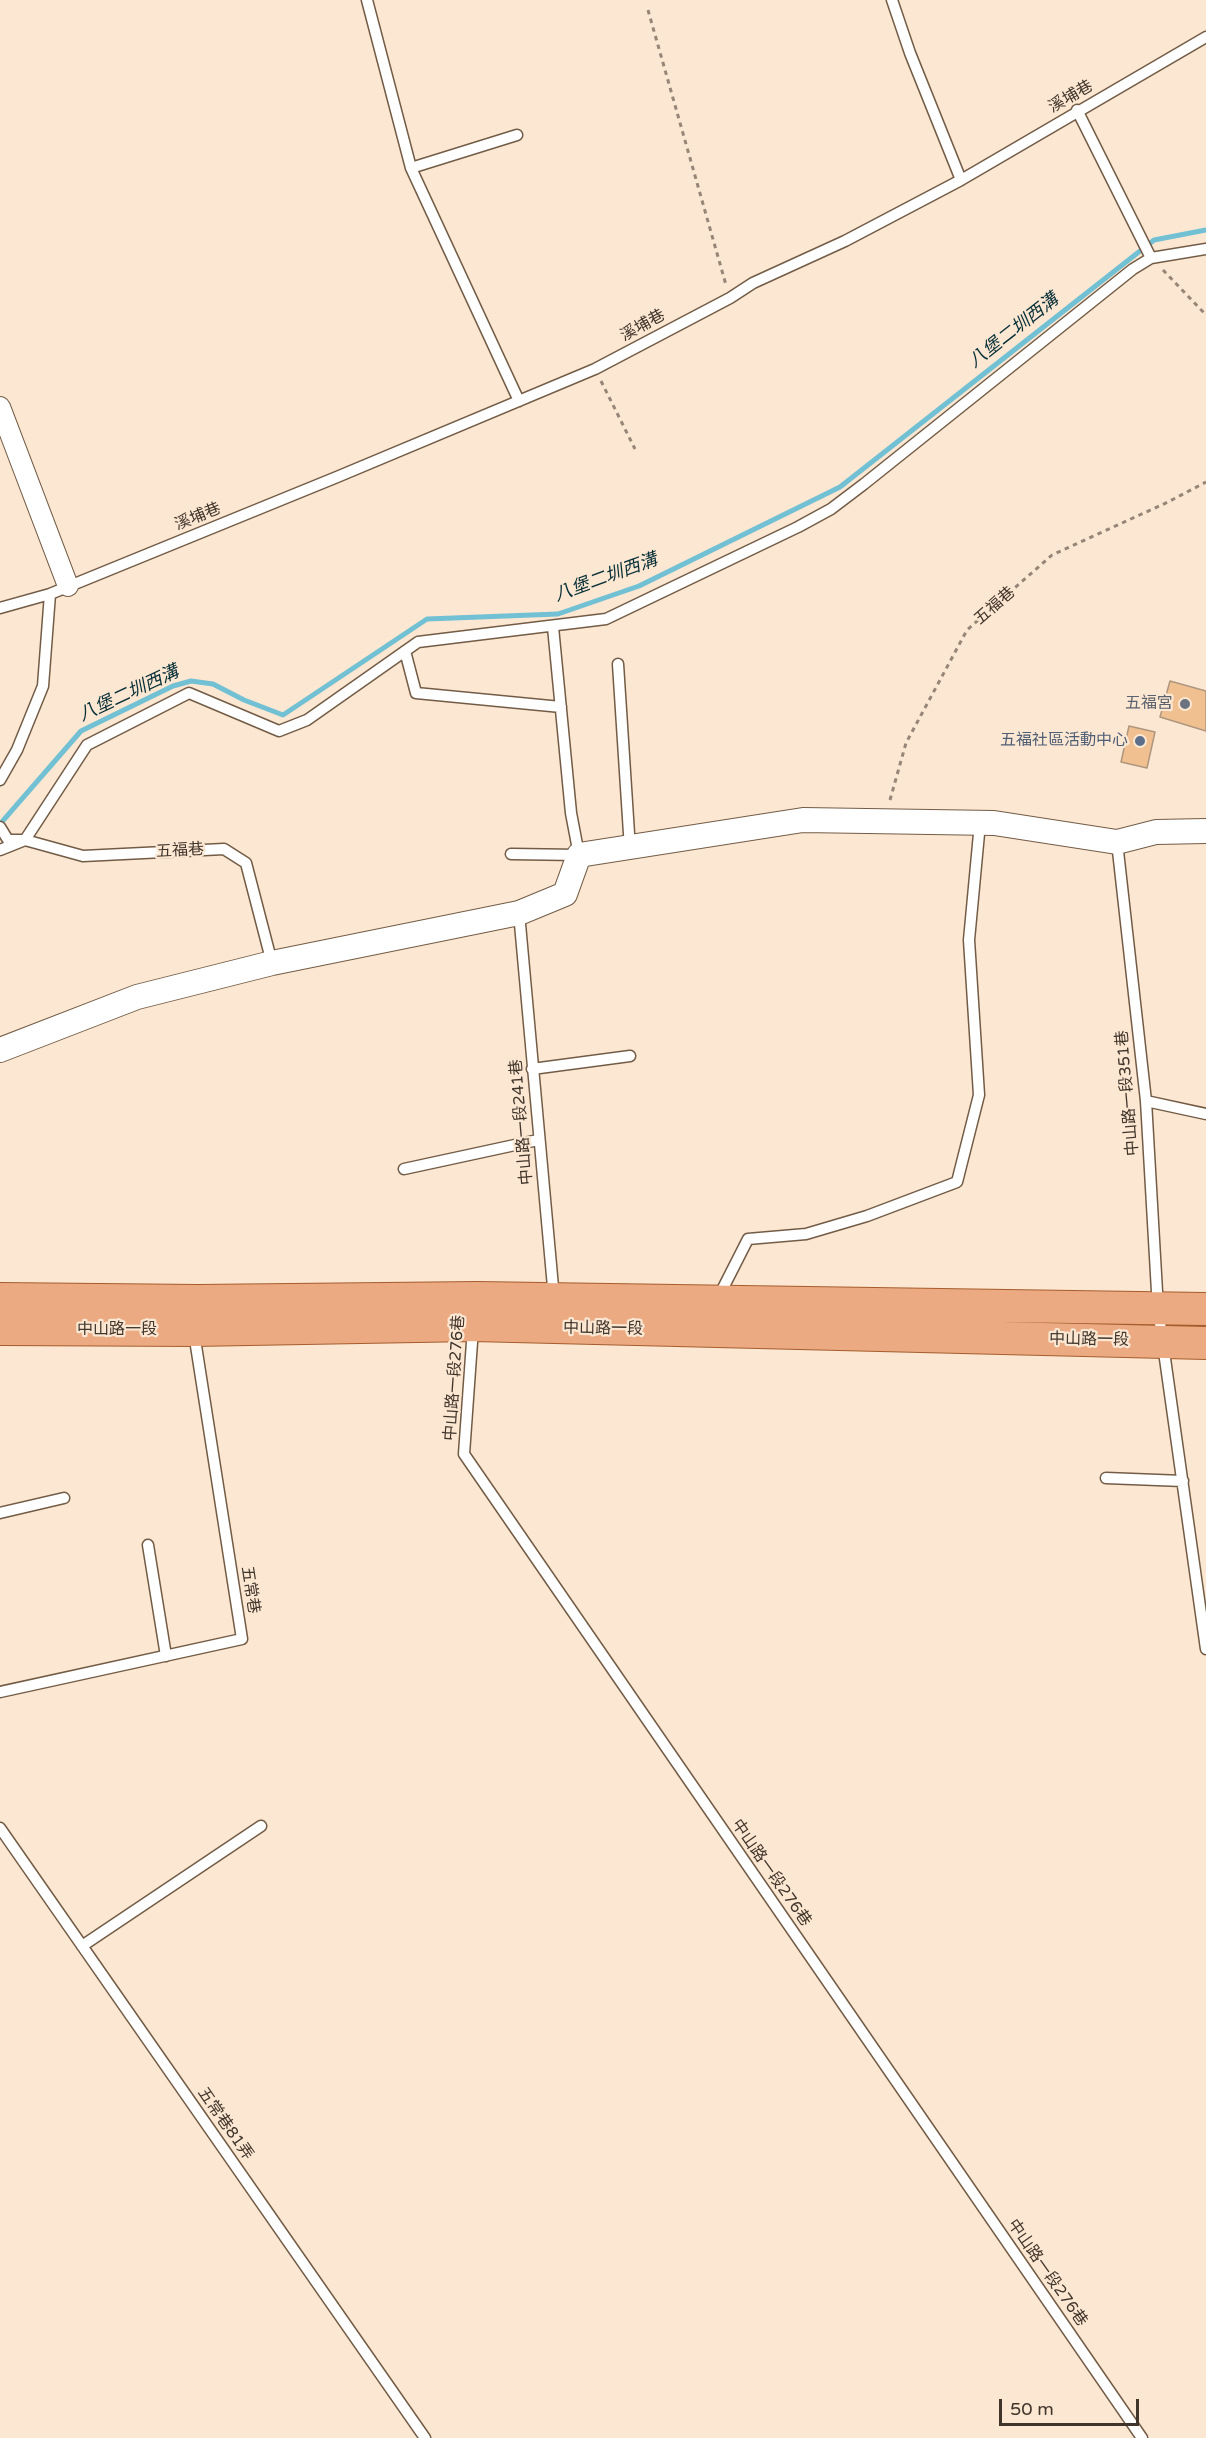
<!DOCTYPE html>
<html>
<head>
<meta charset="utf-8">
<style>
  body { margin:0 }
  #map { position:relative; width:1206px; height:2438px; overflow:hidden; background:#fce7d2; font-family:"Varela Round",sans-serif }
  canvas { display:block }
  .scale { position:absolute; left:999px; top:2399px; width:140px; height:27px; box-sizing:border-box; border:3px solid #40352b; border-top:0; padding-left:8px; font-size:18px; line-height:21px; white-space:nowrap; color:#40352b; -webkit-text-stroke:4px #fce7d2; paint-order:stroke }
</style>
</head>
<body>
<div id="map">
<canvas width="1206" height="2438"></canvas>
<div class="scale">50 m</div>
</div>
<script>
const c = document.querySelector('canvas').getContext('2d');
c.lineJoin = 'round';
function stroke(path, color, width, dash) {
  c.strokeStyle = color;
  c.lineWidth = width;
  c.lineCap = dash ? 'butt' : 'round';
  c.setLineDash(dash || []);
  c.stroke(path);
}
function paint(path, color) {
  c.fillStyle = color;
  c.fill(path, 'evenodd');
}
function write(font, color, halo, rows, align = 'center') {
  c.font = font + ' "Varela Round","Noto Sans TC",sans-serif';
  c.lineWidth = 4.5;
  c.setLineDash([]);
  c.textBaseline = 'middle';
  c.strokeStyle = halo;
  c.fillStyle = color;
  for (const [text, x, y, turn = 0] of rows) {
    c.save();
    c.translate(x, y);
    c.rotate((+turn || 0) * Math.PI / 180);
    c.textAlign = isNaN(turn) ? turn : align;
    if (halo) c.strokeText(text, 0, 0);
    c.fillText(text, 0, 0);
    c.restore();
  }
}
const stream = new Path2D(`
  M0,824l81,-93 92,-45 18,-5 22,3 31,16 39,15 144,-96 131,-5 81,-28 201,-99 314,-247 52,-10`);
const building = new Path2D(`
  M1170,681l36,10v40l-46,-14z
  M1129,726l26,6 -8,36 -26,-6z`);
const path = new Path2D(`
  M648,10l78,275
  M1163,270l43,45
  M601,381l34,68
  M890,800l16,-57 61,-113 85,-75 116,-53 38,-20`);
const service = new Path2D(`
  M367,0l44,168 108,233
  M892,0l18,53 51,127
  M1077,110l74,148
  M411,168l106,-33
  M0,608l50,-14 287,-117 258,-108 135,-71 23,-15 92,-42 116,-61 245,-143
  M405,651l11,42 145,14
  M618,664l12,185
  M0,780l17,-30 26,-64 7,-92
  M0,827l8,13h17l58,16 141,-7 22,14 26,100
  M1117,842l29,259 12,208 48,340
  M0,850l25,-10 62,-95 102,-52 90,38 28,-11 111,-78 188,-23 192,-92 33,-18 33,-25 269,-215 18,-11 55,-9
  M511,854l68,1 -8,-42 -18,-186
  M519,913l35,385
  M532,1069l98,-13
  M1146,1101l60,13
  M404,1169l134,-29
  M718,1298l30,-59 58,-5 61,-18 90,-34 22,-87 -10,-155 11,-117
  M473,1328l-9,126 678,984
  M1106,1478l77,3
  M0,1513l64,-15
  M148,1545l18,111
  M0,1692l242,-53 -48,-306
  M0,1828l425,610
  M82,1946l179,-120`);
const minor = new Path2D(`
  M0,407l68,179`);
const tertiary = new Path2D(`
  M0,1050l137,-53 135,-34 247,-50 46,-19 14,-39 224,-35 191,3 123,19 39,-10 50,-1`);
const primary = new Path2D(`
  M0,1299l198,2 279,-3 729,11
  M0,1329l193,1 280,-5 733,18`);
const markers = [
  [1185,704,6,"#6b7280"],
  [1140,741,6,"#5c6f8a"]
];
const streetNames = [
  ["溪埔巷",1071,97,-30],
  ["溪埔巷",643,326,-29],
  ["溪埔巷",198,517,-22],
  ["五福巷",995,606,-41],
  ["五福巷",180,851,-3],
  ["中山路一段351巷",1128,1093,-95],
  ["中山路一段241巷",522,1122,-95],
  ["中山路一段",603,1329,1],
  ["中山路一段",117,1330],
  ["中山路一段",1089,1340,1],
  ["中山路一段276巷",455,1378,-86],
  ["五常巷",250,1590,81],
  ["中山路一段276巷",771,1873,55],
  ["五常巷81弄",225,2124,55],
  ["中山路一段276巷",1047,2273,55]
];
const worshipNames = [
  ["五福宮",1173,704]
];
const serviceNames = [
  ["五福社區活動中心",1128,741]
];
const waterNames = [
  ["八堡二圳西溝",1014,331,-38],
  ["八堡二圳西溝",606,578,-20],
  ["八堡二圳西溝",129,694,-25]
];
stroke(stream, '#72c0d4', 5);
paint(building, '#f0c091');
stroke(building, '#af967e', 1.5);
stroke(service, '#735c46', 13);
stroke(minor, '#735c46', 22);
stroke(tertiary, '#735c46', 26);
stroke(primary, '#a65d2d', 34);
stroke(path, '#968677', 3, [4.5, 4.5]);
stroke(service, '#fff', 10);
stroke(minor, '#fff', 20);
stroke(tertiary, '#fff', 24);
stroke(primary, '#ebaa82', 32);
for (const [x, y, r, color] of markers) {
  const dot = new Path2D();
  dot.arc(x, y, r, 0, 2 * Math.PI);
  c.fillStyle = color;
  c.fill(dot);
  stroke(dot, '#fce7d2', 2);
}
write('16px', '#40352b', '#fce7d2', streetNames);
write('16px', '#5b616d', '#fce7d2', worshipNames, 'right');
write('16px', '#4e5e75', '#fce7d2', serviceNames, 'right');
write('italic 18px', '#072f38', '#fce7d2', waterNames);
</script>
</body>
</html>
